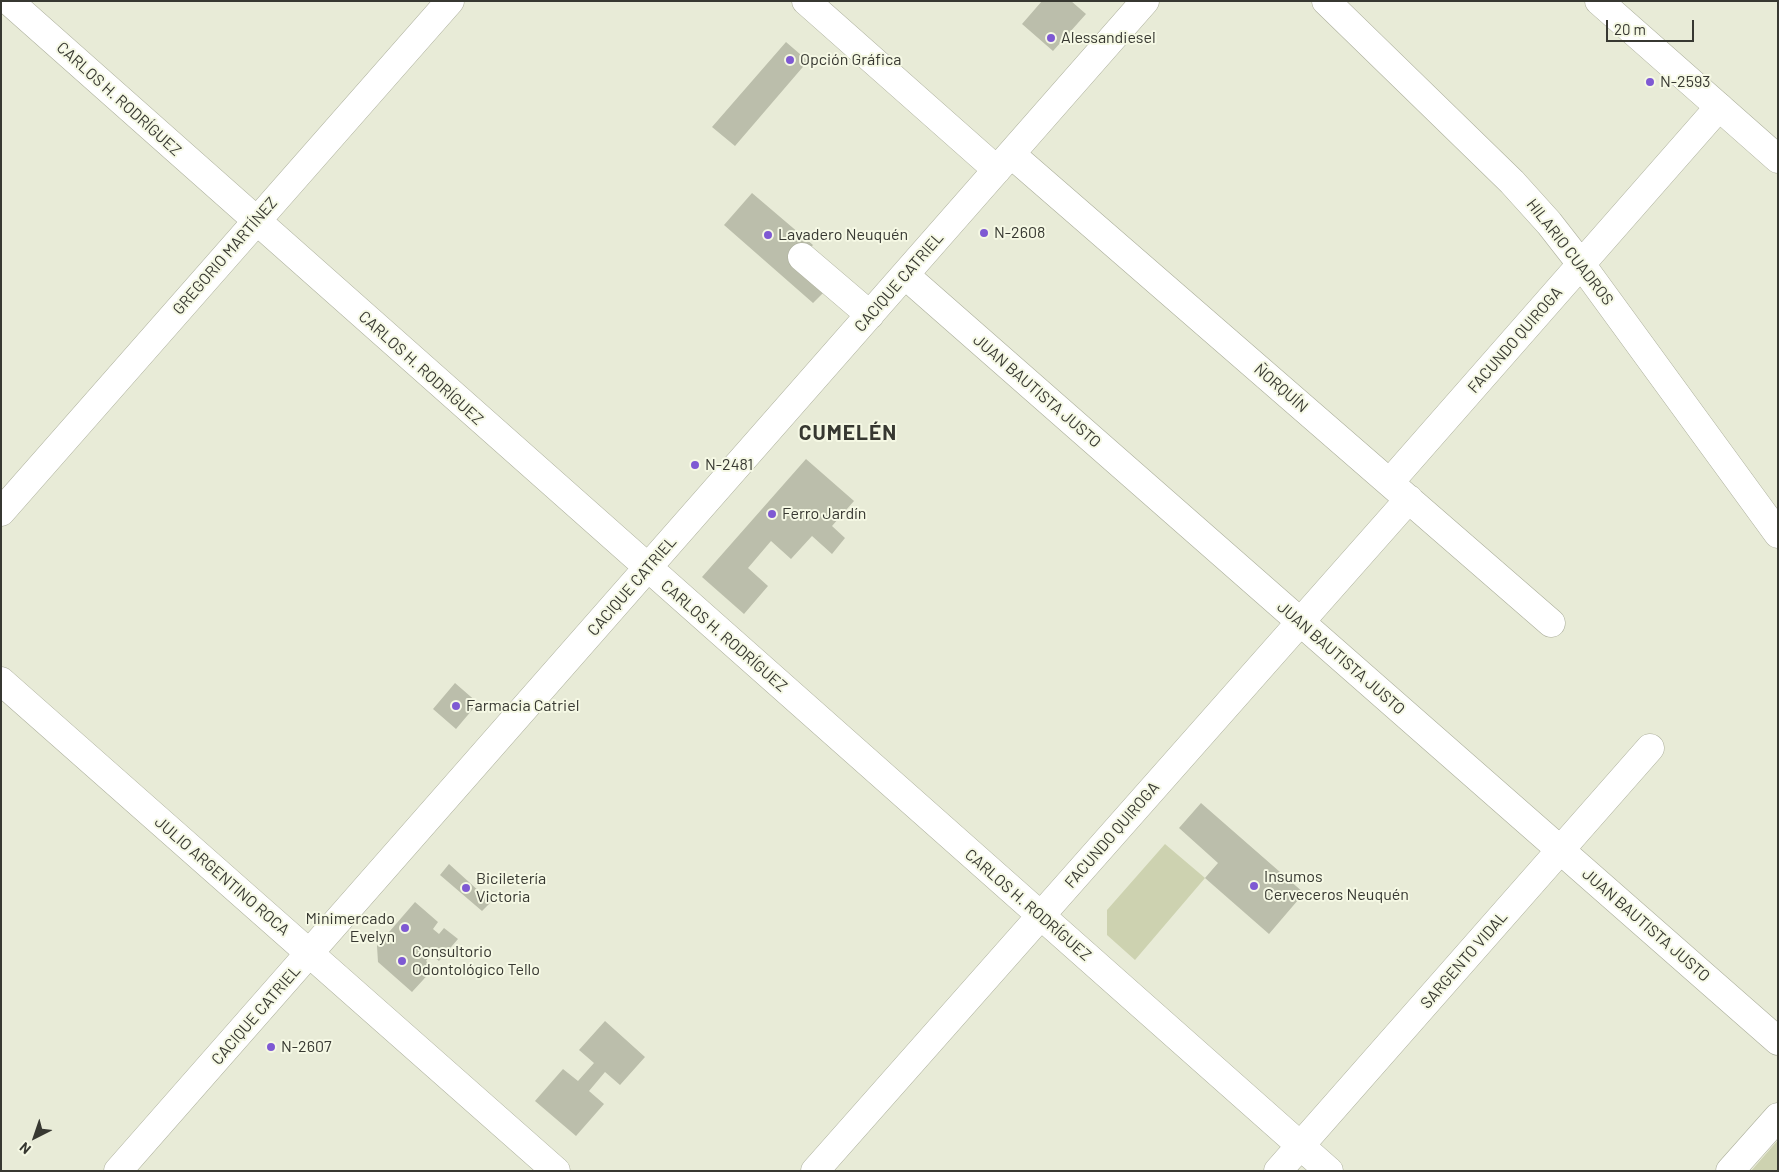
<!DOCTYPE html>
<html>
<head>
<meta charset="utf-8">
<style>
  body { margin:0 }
  #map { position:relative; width:1779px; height:1172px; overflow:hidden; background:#e8ebd7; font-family:Barlow,sans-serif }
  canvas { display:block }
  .frame { position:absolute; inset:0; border:2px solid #373831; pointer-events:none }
  .north { position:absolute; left:10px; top:1112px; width:50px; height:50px; -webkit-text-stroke:4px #f5f8e4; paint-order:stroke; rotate:221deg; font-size:14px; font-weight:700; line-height:20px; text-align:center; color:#373831 }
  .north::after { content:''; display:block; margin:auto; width:18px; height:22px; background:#373831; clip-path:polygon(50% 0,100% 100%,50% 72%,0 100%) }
  .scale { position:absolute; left:1606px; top:20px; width:88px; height:22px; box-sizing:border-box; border:2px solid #373831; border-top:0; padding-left:6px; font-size:15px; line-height:18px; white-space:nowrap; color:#373831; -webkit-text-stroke:4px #f5f8e4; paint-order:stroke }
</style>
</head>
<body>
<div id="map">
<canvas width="1779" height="1172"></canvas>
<div class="frame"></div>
<div class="north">N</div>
<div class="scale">20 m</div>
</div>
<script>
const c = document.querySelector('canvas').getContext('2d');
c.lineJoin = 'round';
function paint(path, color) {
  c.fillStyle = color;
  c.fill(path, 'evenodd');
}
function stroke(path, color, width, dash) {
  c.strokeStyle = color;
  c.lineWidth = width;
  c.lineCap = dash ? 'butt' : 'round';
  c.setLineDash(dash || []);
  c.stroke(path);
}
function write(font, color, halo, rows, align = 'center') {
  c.font = font + ' Barlow,sans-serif';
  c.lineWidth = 4;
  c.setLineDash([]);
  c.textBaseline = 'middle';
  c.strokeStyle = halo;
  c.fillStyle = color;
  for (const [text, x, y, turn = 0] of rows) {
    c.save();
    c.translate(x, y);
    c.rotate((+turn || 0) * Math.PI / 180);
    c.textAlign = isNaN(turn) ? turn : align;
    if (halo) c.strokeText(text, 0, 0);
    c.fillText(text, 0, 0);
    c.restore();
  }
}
const green = new Path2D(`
  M1165,844l40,34 -70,82 -28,-25v-25z
  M1778,1140v31h-27z`);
const building = new Path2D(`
  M1042,1h29l15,13 -33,37 -31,-27z
  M786,42l22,19 -73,85 -23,-19z
  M752,193l61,52 -19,21 30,26 -11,11 -89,-78z
  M806,459l48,42 -22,25 13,12 -13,16 -20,-18 -21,23 -20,-18 -23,27 20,18 -24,28 -42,-37z
  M455,683l23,20 -22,26 -23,-20z
  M1201,803l103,90 -35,41 -64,-56 13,-15 -39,-35z
  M449,864l42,38 -9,9 -42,-36z
  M415,902l23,20 -5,7 6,5 5,-6 14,11 -19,22 -8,-7 -5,7 8,7 -22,24 -34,-30 -1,-16z
  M605,1021l40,36 -25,28 -15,-13 -16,19 15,13 -28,32 -41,-35 28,-32 15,12 16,-18 -15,-13z`);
const minor = new Path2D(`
  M9,1l1320,1170
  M806,1l191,169
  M1326,1l186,181 37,41 32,41 197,270
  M1011,154l540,469
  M802,257l68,58
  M905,275l873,766
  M1390,482l329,-375
  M1,512l449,-511
  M1,681l555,490
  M118,1171l1027,-1170
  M815,1171l594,-672
  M1278,1171l372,-423
  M1730,1171l48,-54`);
const major = new Path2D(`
  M1599,1l179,158`);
const markers = [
  [1051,38,5,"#7e59d3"],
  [790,60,5,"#7e59d3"],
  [1650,82,5,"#7e59d3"],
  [984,233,5,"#7e59d3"],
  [768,235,5,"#7e59d3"],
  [695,465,5,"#7e59d3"],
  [772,514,5,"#7e59d3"],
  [456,706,5,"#7e59d3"],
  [1254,886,5,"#7e59d3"],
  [466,888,5,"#7e59d3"],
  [405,928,5,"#7e59d3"],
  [402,961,5,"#7e59d3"],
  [271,1047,5,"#7e59d3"]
];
const poiNames = [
  ["Alessandiesel",1061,38],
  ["Opción Gráfica",800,60],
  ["N-2593",1660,82],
  ["N-2608",994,233],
  ["Lavadero Neuquén",778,235],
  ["N-2481",705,465],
  ["Ferro Jardín",782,514],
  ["Farmacia Catriel",466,706],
  ["Insumos",1264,877],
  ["Cerveceros Neuquén",1264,895],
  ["Biciletería",476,879],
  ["Victoria",476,897],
  ["Minimercado",395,919,"right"],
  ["Evelyn",395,937,"right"],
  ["Consultorio",412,952],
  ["Odontológico Tello",412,970],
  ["N-2607",281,1047]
];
const streetNames = [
  ["CARLOS H. RODRÍGUEZ",119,99,42],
  ["HILARIO CUADROS",1570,252,52],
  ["GREGORIO MARTÍNEZ",225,256,-49],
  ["CACIQUE CATRIEL",899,282,-49],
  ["FACUNDO QUIROGA",1515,340,-49],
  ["CARLOS H. RODRÍGUEZ",421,368,42],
  ["ÑORQUÍN",1281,388,41],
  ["JUAN BAUTISTA JUSTO",1037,391,41],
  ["CACIQUE CATRIEL",632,586,-49],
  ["CARLOS H. RODRÍGUEZ",724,636,41],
  ["JUAN BAUTISTA JUSTO",1341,658,41],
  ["FACUNDO QUIROGA",1112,835,-49],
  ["JULIO ARGENTINO ROCA",222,876,41],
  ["CARLOS H. RODRÍGUEZ",1028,905,41],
  ["JUAN BAUTISTA JUSTO",1646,925,41],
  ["SARGENTO VIDAL",1464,960,-49],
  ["CACIQUE CATRIEL",256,1015,-49]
];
const districtNames = [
  ["CUMELÉN",848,433]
];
paint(green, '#cdd2b0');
paint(building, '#bbbeab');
stroke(minor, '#abae9b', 29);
stroke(major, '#abae9b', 29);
stroke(minor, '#fff', 28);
stroke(major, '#fff', 28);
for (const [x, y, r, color] of markers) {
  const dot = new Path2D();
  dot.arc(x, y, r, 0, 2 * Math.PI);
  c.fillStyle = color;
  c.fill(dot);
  stroke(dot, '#f5f8e4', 2);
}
write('16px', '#373831', '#f5f8e4', poiNames, 'left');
write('16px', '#373831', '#f5f8e4', streetNames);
c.letterSpacing = '1px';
write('bold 21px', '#373831', '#f5f8e4', districtNames);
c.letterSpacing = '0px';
</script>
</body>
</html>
